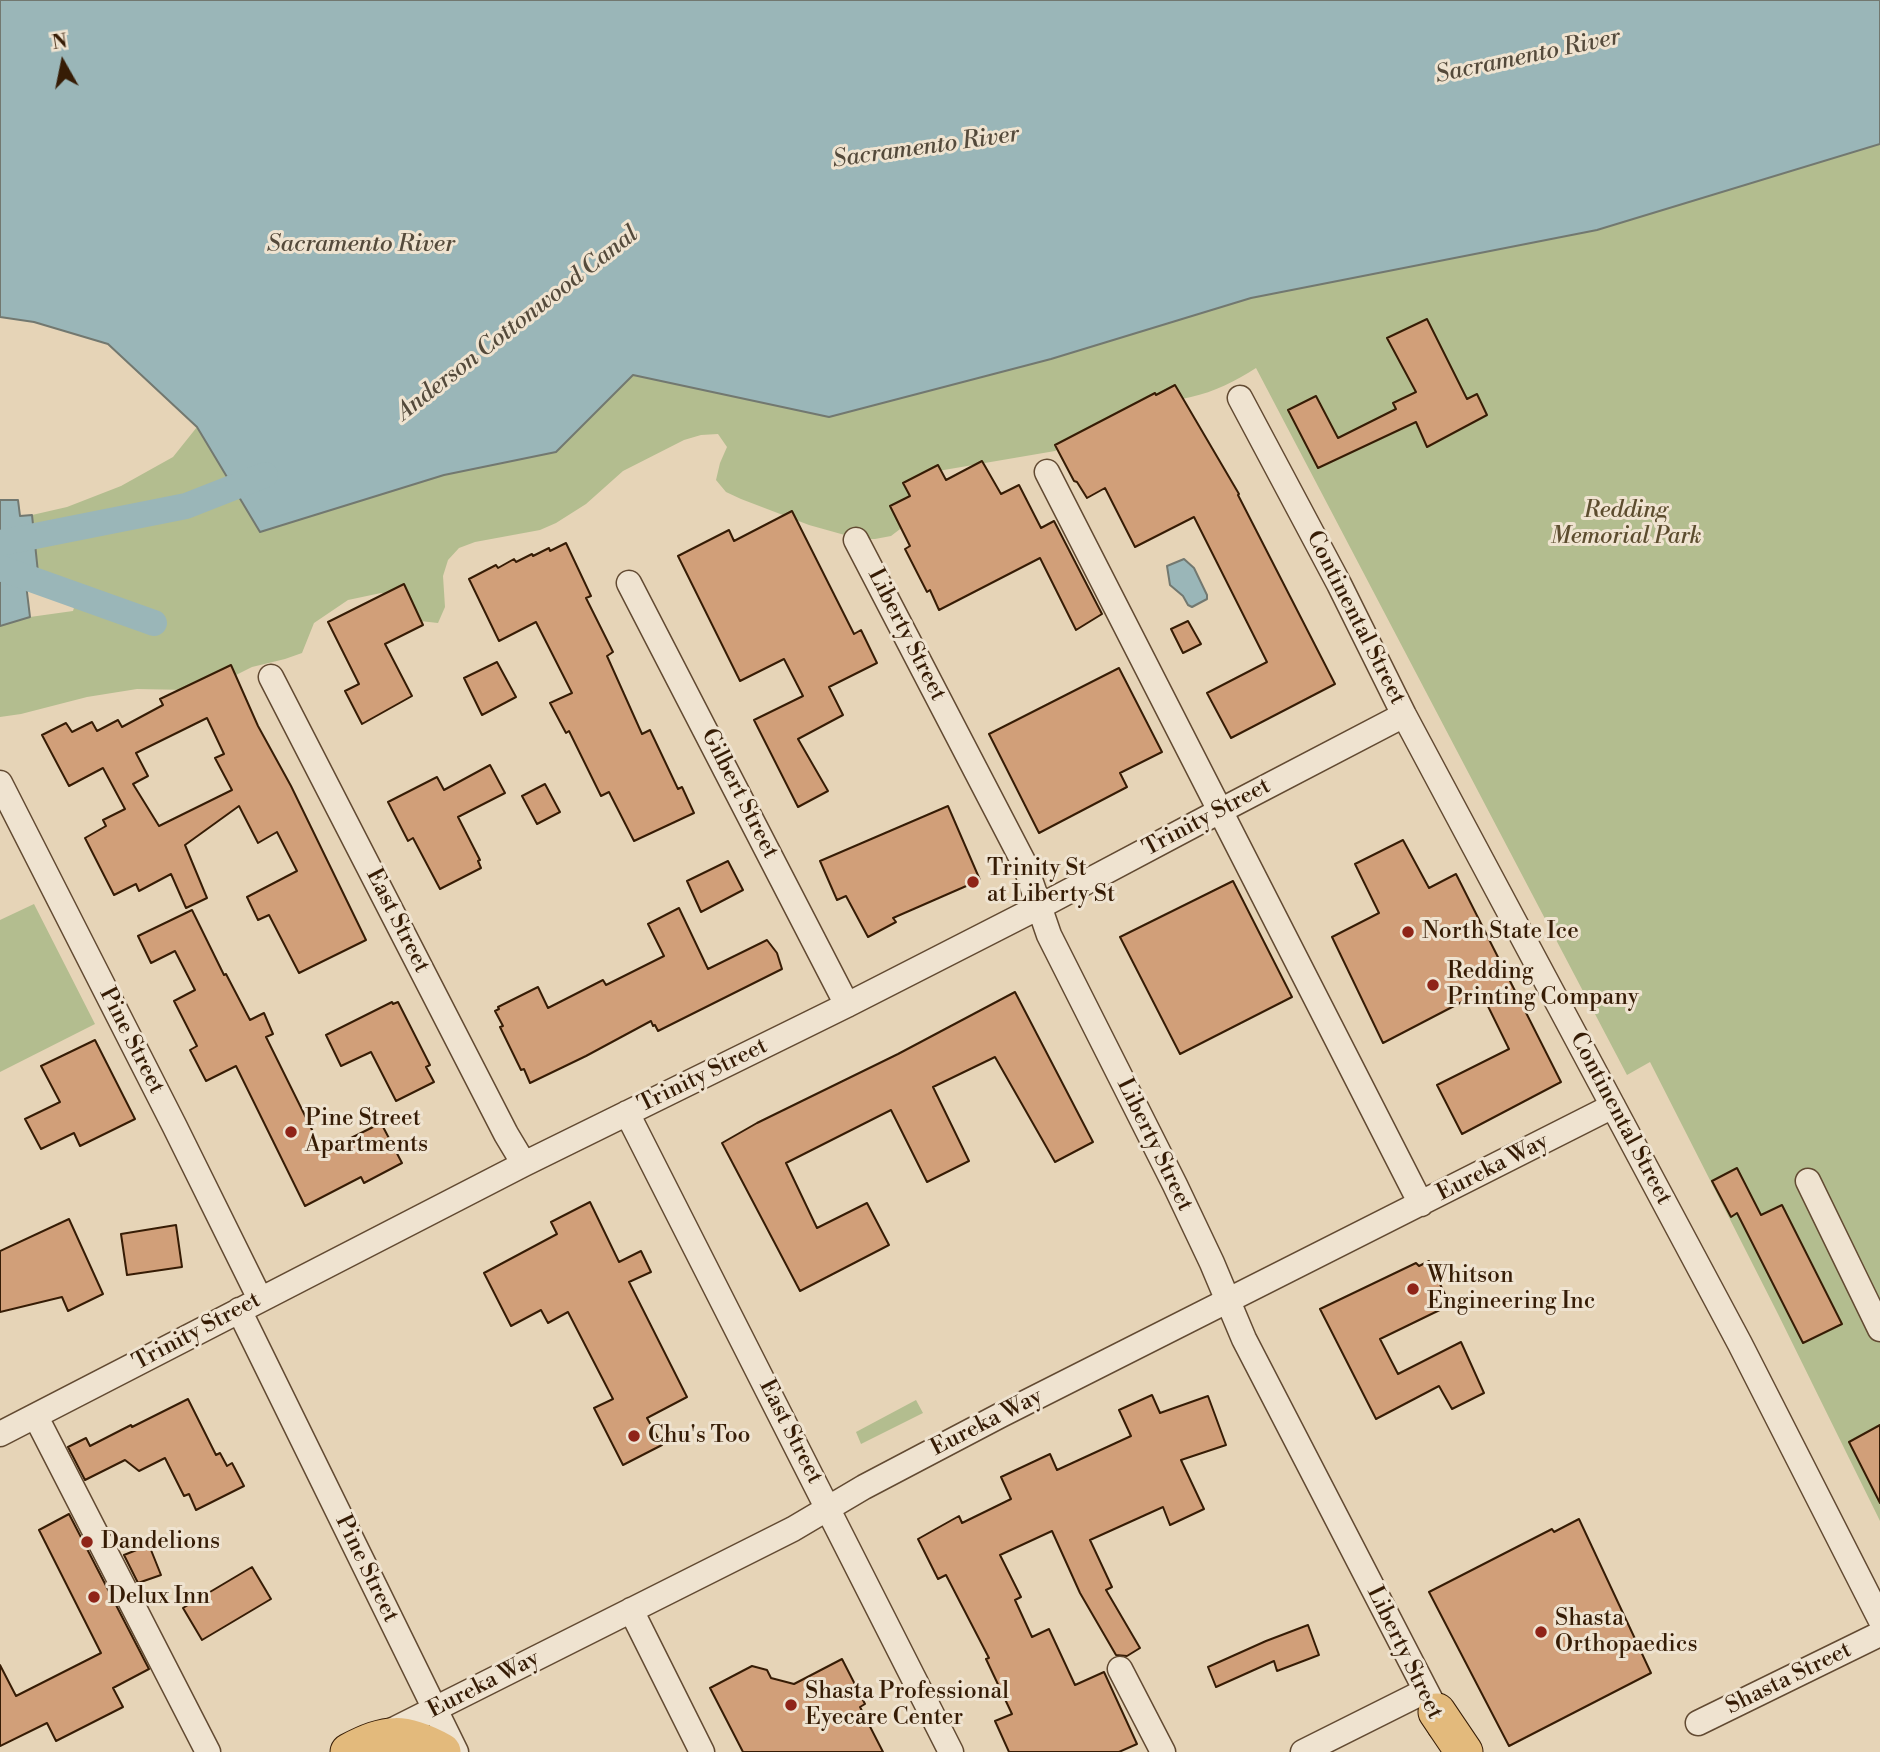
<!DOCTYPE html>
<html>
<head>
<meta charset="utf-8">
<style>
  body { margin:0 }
  #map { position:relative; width:1880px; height:1752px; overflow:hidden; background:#e6d4b7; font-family:"Libre Bodoni",serif }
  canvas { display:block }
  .north { position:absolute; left:28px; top:28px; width:70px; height:70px; -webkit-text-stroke:5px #efe3d0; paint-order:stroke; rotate:351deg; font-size:19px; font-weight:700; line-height:28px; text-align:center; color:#361c05 }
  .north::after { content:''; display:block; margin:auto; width:24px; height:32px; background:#361c05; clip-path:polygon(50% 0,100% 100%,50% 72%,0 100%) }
</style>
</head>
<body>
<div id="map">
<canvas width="1880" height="1752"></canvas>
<div class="north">N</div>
</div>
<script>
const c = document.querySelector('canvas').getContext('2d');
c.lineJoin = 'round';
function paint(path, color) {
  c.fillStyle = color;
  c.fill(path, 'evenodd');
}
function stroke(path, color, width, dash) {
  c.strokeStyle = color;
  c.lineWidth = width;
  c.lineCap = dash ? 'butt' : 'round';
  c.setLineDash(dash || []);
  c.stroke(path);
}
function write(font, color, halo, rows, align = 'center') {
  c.font = font + ' "Libre Bodoni",serif';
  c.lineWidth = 6;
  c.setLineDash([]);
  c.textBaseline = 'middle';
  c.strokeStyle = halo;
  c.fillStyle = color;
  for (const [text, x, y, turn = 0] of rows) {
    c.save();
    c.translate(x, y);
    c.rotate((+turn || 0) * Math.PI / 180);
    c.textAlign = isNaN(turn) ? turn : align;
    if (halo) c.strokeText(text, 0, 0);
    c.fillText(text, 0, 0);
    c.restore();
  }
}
const green = new Path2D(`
  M1880,127v1394l-102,-207 -128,-252 -23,13 -371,-707c-20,13 -42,24 -65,29 -17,4 -50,6 -65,12 -24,12 -46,30 -71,42l-117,20 -34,55 -13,10 -16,3h-16l-50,-14 -68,-26 -15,-7 -10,-12 4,-17 7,-16 -9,-13 -17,1 -17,5 -61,31 -37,33 -30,19 -16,7 -65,12 -16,6 -11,12 -5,16 2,31 -7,16 -18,-2 -23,-25 -16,-3 -33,7 -34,23 -12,30 -17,6 -33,8 -32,16 -32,7 -51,-1 -50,8 -66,17 -21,3v-91l30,-9 43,-6 8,-26 -23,-5 -19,2 -7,-67 35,-8 54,-21 52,-29 24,-30 54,90 364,-148z
  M34,904l61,120 -95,48v-152z
  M916,1400l7,13 -62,31 -5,-12z`);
const water = new Path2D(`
  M0,0h1880v144l-283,86 -346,68 -200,61 -222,58 -196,-42 -77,77 -112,23 -184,57 -63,-105 -89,-83 -74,-22 -34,-5z
  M0,500h18l2,16 12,-1 7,67 -13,2 4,33 -30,9z
  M1184,559l10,9 13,27v4l-15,8 -4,-2 -5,-9 -13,-11 -3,-19z`);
const canal = new Path2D(`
  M0,543l186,-37 79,-31
  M0,568l154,55`);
const building = new Path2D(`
  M1427,319l40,80 10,-5 10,21 -60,32 -11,-25 -98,46 -30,-58 28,-14 22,42 58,-29 -3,-6 23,-11 -29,-54z
  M1175,385l64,109 -1,1 97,189 -104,54 -24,-45 60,-31 -73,-145 -59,30 -30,-59 -18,10 -10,-16 -3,-1 -19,-36 100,-52 1,2z
  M982,461l19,33 18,-9 22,43 13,-7 48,93 -26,16 -36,-72 -101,52 -9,-20 -3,2 -22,-43 5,-3 -20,-40 20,-10 -7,-13 35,-18 8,15z
  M792,511l62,123 7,-4 16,33 -48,24 14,28 -45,24 30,52 -30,16 -44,-87 49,-24 -19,-37 -44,22 -62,-125 51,-26 5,11z
  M566,543l25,53 -5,2 27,54 -6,4 35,78 8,-4 28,59 4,-2 12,26 -60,28 -25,-49 -8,4 -32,-65 -3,2 -16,-30 22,-10 -36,-71 -37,19 -30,-62 27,-14 2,3 16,-9 2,3 16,-8 1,2 16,-8 1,3z
  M404,584l19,41 -38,19 27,52 -50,28 -17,-33 14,-7 -31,-62z
  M1188,621l13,23 -18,9 -12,-24z
  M497,662l19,35 -34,18 -18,-37z
  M231,665l27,61 33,60 75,154 -67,33 -30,-58 -11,5 -11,-23 50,-26 -20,-39 -19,11 -19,-37 -54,39 22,53 -21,10 -15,-34 -32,17 -3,-7 -22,11 -29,-57 21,-12 -3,-6 22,-11 -22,-41 -34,18 -27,-51 24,-12 6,9 20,-10 5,9 21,-11 4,7 41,-22 -3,-6zM207,718l17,36 -9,4 17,32 -73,36 -26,-42 15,-8 -12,-23z
  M1119,668l43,84 -42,21 7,14 -88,46 -50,-99z
  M490,765l15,28 -47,24 22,43 -2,1 3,7 -41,21 -27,-51 -5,3 -20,-39 49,-25 7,13z
  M545,784l15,28 -23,12 -15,-28z
  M948,806l32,74 -87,38 3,4 -28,15 -22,-41 -9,4 -17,-39z
  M1403,840l26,48 27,-14 105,208 -99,52 -25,-49 72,-36 -28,-57 -98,51 -51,-106 47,-24 -24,-49z
  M728,861l15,29 -42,22 -14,-31z
  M1233,881l59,116 -112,57 -60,-117z
  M679,908l29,61 59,-29 10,13 5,16 -124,62 -3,-6 -2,1 -2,-5 -65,35 -56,27 -6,-14 -3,1 -21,-43 3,-1 -8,-15 4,-2 -1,-2 40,-20 10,21 55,-28 3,5 58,-29 -16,-32z
  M192,910l32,65 2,-1 24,46 14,-7 9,21 -7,3 57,115 58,-29 21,40 -38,20 -3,-6 -56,29 -69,-140 -30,15 -16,-31 7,-4 -23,-45 21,-11 -20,-39 -24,12 -13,-27z
  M1015,992l78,150 -38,20 -60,-105 -62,30 36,74 -42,21 -36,-72 -105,53 31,65 50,-25 22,42 -89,46 -78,-148 35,-20 141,-69z
  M392,1002l1,2 5,-2 32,63 -4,2 8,15 -38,19 -25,-49 -30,14 -15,-31z
  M95,1040l40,79 -55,27 -6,-13 -33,16 -16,-30 35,-17 -19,-36z
  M1737,1168l24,47 21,-10 60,119 -39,19 -66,-130 -6,4 -19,-36z
  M590,1202l29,60 22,-11 10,21 -22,10 58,115 -40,21 15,27 -39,20 -29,-57 19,-9 -45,-87 -20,11 -7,-13 -30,16 -27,-53 73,-39 -6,-12z
  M69,1219l34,75 -35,17 -6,-14 -62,15v-61z
  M176,1225l6,42 -55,8 -6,-41z
  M1429,1261l21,44 -70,34 18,35 63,-32 23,51 -32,16 -13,-23 -63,33 -56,-110 96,-46 3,3z
  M1152,1395l8,18 48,-17 18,49 -45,15 23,49 -34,16 -7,-18 -73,33 22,47 -6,3 34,58 -13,8 -11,-1 -36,-62 -28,-62 -52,24 21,42 -6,3 17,37 17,-8 26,56 29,-13 33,72 -18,8h-110l-14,-31 17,-7 -26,-55 3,-1 -43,-83 -8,4 -20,-40 41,-23 3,7 49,-24 -10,-22 49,-23 7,16 74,-34 -12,-26z
  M188,1399l28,56 4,-2 7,13 5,-3 12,23 -48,24 -7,-16 -5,2 -19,-38 -26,13 -14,-11 -40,20 -17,-33 18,-9 4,8 41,-21 1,2z
  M1880,1425v78l-31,-61z
  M69,1514l80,155 -36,19 10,19 -67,34 -9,-18 -47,23v-81l16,31 85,-43 -62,-123z
  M1579,1519l72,154 -142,73 -80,-154 123,-63 2,3z
  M149,1545l12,30 -23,8 -14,-28z
  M252,1567l19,32 -69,41 -19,-32z
  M1308,1625l11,30 -42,16 -3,-10 -58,26 -8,-20 58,-26z
  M842,1659l23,45 -5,3 23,45h-140l-33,-64 42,-22 15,4 4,8 23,6z`);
const minor = new Path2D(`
  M1240,398l99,186 65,131 336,629 140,275
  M1047,472l374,732
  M856,540l169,325 24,70 126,250 37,78 32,76 193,373 3,15
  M629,583l218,422
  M271,677l235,457 18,30
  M0,783l174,342 86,174
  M627,1113l324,639
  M1808,1181l72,148
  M239,1310l217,442
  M36,1417l172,335
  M0,1434l524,-270 323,-159 192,-98 181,-96 184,-96
  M631,1610l71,142
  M1120,1669l43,83
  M1698,1723l182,-89
  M383,1735l410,-206 71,-42 137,-72 612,-309
  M1303,1752l122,-61`);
const highway = new Path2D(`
  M1437,1712l27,40
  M349,1752c38,-20 55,-21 93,0`);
const markers = [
  [973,882,7,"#8f2418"],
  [1408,932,7,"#8f2418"],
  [1433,985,7,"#8f2418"],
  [291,1132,7,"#8f2418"],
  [1413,1289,7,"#8f2418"],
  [634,1436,7,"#8f2418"],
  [87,1542,7,"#8f2418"],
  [94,1597,7,"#8f2418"],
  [1541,1632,7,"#8f2418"],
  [791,1705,7,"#8f2418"]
];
const parkNames = [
  ["Redding",1626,511],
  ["Memorial Park",1626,537]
];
const streetNames = [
  ["Continental Street",1355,618,63],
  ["Liberty Street",906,635,63],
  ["Gilbert Street",739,794,63],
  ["Trinity Street",1207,818,-28],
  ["East Street",397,921,63],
  ["Pine Street",131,1041,63],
  ["Trinity Street",703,1076,-26],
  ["Continental Street",1620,1119,62],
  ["Liberty Street",1154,1145,64],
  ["Eureka Way",1493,1168,-27],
  ["Trinity Street",197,1332,-28],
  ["Eureka Way",987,1423,-27],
  ["East Street",790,1432,63],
  ["Pine Street",366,1569,64],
  ["Liberty Street",1404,1653,64],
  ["Shasta Street",1789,1679,-26],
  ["Eureka Way",484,1685,-27]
];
const poiNames = [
  ["Trinity St",987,869],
  ["at Liberty St",987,895],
  ["North State Ice",1422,932],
  ["Redding",1447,972],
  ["Printing Company",1447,998],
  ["Pine Street",305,1119],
  ["Apartments",305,1145],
  ["Whitson",1427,1276],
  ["Engineering Inc",1427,1302],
  ["Chu's Too",648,1436],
  ["Dandelions",101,1542],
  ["Delux Inn",108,1597],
  ["Shasta",1555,1619],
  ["Orthopaedics",1555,1645],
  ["Shasta Professional",805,1692],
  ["Eyecare Center",805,1718]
];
const waterNames = [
  ["Sacramento River",1528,57,-12],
  ["Sacramento River",926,148,-8],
  ["Sacramento River",361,245],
  ["Anderson Cottonwood Canal",518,324,-38]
];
paint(green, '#b3bd8f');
paint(water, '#9ab6b8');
stroke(water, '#727870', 2);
stroke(canal, '#9ab6b8', 26);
paint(building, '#d19f79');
stroke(building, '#361c05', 2);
stroke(minor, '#624a32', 27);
stroke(highway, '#361c05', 39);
stroke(minor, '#efe3d0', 24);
stroke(highway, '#e3ba7c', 37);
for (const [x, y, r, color] of markers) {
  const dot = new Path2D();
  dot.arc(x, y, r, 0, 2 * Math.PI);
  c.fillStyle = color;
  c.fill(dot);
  stroke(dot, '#efe3d0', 2.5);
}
write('italic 23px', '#5c4c2e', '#efe3d0', parkNames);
write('23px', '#361c05', '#efe3d0', streetNames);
write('23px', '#361c05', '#efe3d0', poiNames, 'left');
write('italic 24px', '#544a3b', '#efe3d0', waterNames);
</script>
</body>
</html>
